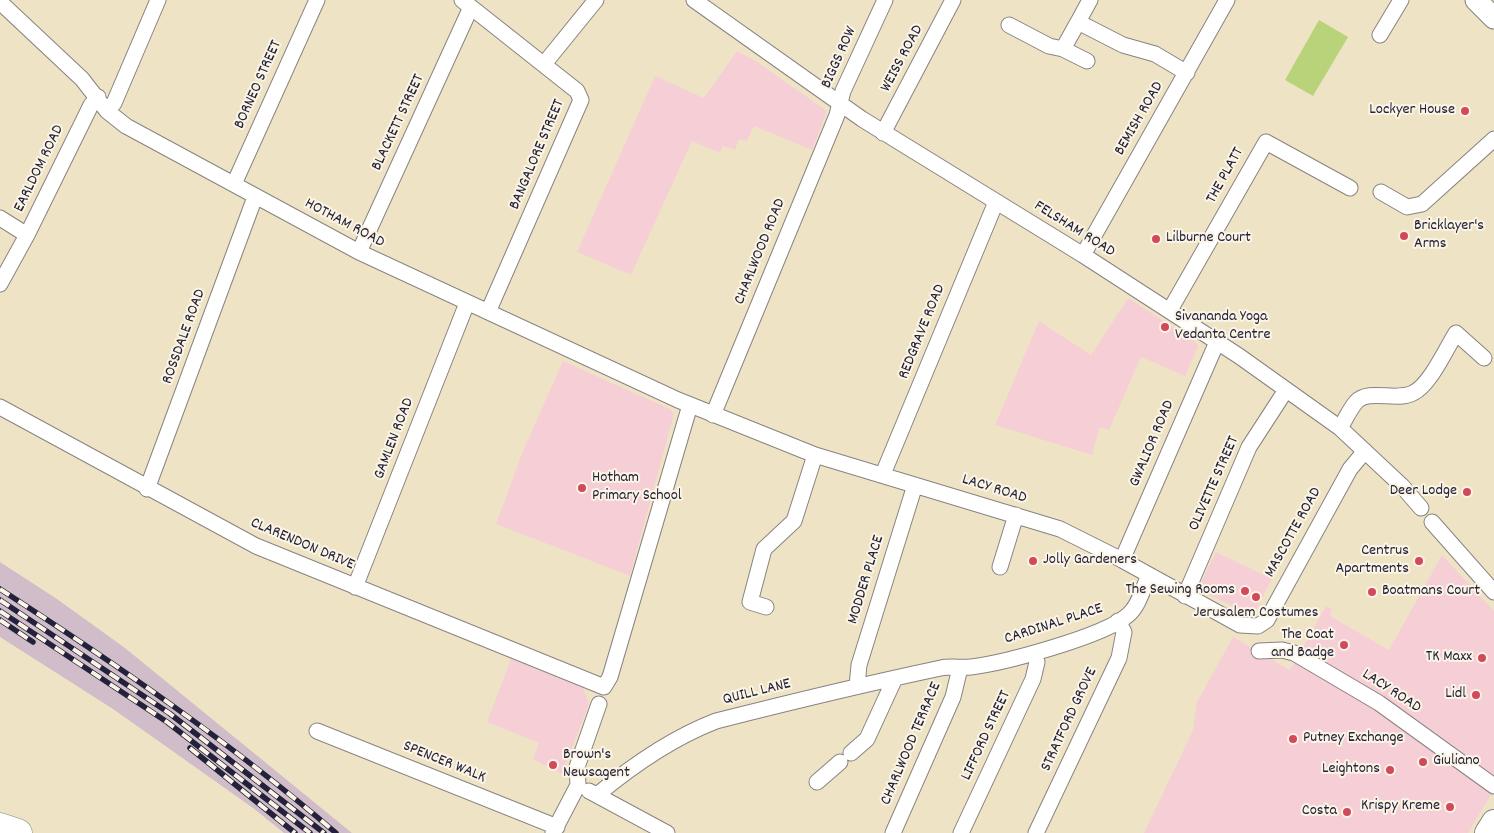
<!DOCTYPE html>
<html>
<head>
<meta charset="utf-8">
<style>
  body { margin:0 }
  canvas { display:block; background:#eee4c5 }
</style>
</head>
<body>
<canvas width="1494" height="833"></canvas>
<script>
const c = document.querySelector('canvas').getContext('2d');
c.lineJoin = 'round';
function paint(path, color) {
  c.fillStyle = color;
  c.fill(path, 'evenodd');
}
function stroke(path, color, width, dash) {
  c.strokeStyle = color;
  c.lineWidth = width;
  c.lineCap = dash ? 'butt' : 'round';
  c.setLineDash(dash || []);
  c.stroke(path);
}
function write(font, color, halo, rows, align = 'center') {
  c.font = font + ' Dekko,sans-serif';
  c.lineWidth = 4;
  c.setLineDash([]);
  c.textBaseline = 'middle';
  c.strokeStyle = halo;
  c.fillStyle = color;
  for (const [text, x, y, turn = 0] of rows) {
    c.save();
    c.translate(x, y);
    c.rotate((+turn || 0) * Math.PI / 180);
    c.textAlign = isNaN(turn) ? turn : align;
    if (halo) c.strokeText(text, 0, 0);
    c.fillText(text, 0, 0);
    c.restore();
  }
}
const built = new Path2D(`
  M737,51l19,10 71,50 -15,39 -58,-24 -7,15 -8,-2 -4,11 -12,-4 -3,7 -28,-12 -61,134 -54,-23 78,-176 49,22z
  M1128,298l68,44 2,5 -13,29 -44,-19 -32,73 -9,-3 -8,28 -97,-30 44,-104 52,34z
  M563,361l107,48 4,5 -44,162 -134,-52 26,-71z
  M1216,552l56,27 -18,35 -4,1 -41,-20 -10,-8z
  M1442,555l52,56v179l-26,43h-324l49,-103 4,-28 36,-65 57,33 36,-64 6,3 -2,7 59,34z
  M511,659l72,29 6,16 -27,70 -29,-15 6,-16 -52,-21z`);
const industrial = new Path2D(`
  M0,562l57,37 68,49 227,185h-68l-31,-25 -140,-99 -113,-72z`);
const green = new Path2D(`
  M1319,20l29,17 -35,59 -28,-16z`);
const street = new Path2D(`
  M462,0l115,91 4,9 -93,212
  M694,0l168,119 221,136 156,101 101,72 62,58 19,22
  M0,2l82,77 25,32 19,15 233,126 319,148 137,55 245,74 62,31 118,65 18,1 9,-6 83,-151 15,-18
  M1078,22l12,-22
  M1009,25l40,21 14,3 15,-27 45,23 32,9 32,19
  M1380,35l21,-35
  M1063,49l24,12
  M544,64l52,-64
  M107,111l7,-8 44,-103
  M883,133l70,-133
  M234,184l83,-184
  M1381,192l26,15 15,-3 72,-65
  M0,218l27,17
  M359,252l112,-245
  M1083,255l144,-255
  M0,284l27,-49 64,-130 7,-8
  M1170,310l96,-168 84,46
  M0,407l256,139 348,141 6,-10 80,-272
  M713,415l124,-300 6,-24 42,-91
  M1340,428c5,-8 10,-19 16,-26 13,-14 40,0 57,-9 17,-8 33,-44 43,-60l28,25
  M883,474l113,-272
  M147,489l108,-292
  M1432,522l62,70
  M1122,560l95,-218
  M1000,567l16,-52
  M355,587l112,-284
  M1185,596l64,-149 37,-57
  M766,607l-16,-5 14,-53 30,-28 21,-66
  M1259,651l23,-1 12,3 85,50 115,83
  M857,686l2,-21 56,-180
  M317,731l240,96
  M851,753l16,-14 28,-61
  M817,782l23,-20
  M589,791l78,42
  M597,795c36,-30 75,-57 119,-74 75,-19 149,-37 225,-53 9,-2 20,0 30,-1 33,-4 134,-31 157,-52 11,-9 15,-27 21,-40
  M553,833l25,-48 -1,-18 22,-63
  M893,833l60,-136 7,-29
  M961,833l72,-154 4,-17 -3,-9
  M1036,833l83,-175 5,-26 -6,-11`);
const secondary = new Path2D(`
  M1476,0l18,18`);
const primary = new Path2D(`
  M1487,833l7,-11`);
const highway = new Path2D(`
  M0,827l18,6`);
const rail = new Path2D(`
  M0,589c116,75 231,154 336,244
  M0,600l169,113 155,120
  M0,611l167,111 143,111
  M0,620l33,22
  M190,748l105,85`);
const markers = [
  [1465,111,5,"#d1495b"],
  [1404,236,5,"#d1495b"],
  [1156,239,5,"#d1495b"],
  [1165,327,5,"#d1495b"],
  [582,488,5,"#d1495b"],
  [1467,492,5,"#d1495b"],
  [1033,561,5,"#d1495b"],
  [1419,561,5,"#d1495b"],
  [1245,591,5,"#d1495b"],
  [1372,592,5,"#d1495b"],
  [1256,597,5,"#d1495b"],
  [1344,645,5,"#d1495b"],
  [1482,658,5,"#d1495b"],
  [1476,695,5,"#d1495b"],
  [1293,739,5,"#d1495b"],
  [1423,762,5,"#d1495b"],
  [553,765,5,"#d1495b"],
  [1390,770,5,"#d1495b"],
  [1450,807,5,"#d1495b"],
  [1347,812,5,"#d1495b"]
];
const streetNames = [
  ["BIGGS ROW",840,58,-66],
  ["WEISS ROAD",903,59,-62],
  ["BORNEO STREET",259,85,-66],
  ["BEMISH ROAD",1140,119,-60],
  ["BLACKETT STREET",399,123,-65],
  ["BANGALORE STREET",538,155,-67],
  ["EARLDOM ROAD",40,169,-64],
  ["THE PLATT",1226,176,-61],
  ["HOTHAM ROAD",344,224,28],
  ["FELSHAM ROAD",1074,230,32],
  ["CHARLWOOD ROAD",761,252,-68],
  ["REDGRAVE ROAD",923,332,-68],
  ["ROSSDALE ROAD",185,337,-70],
  ["GAMLEN ROAD",395,439,-69],
  ["GWALIOR ROAD",1153,444,-67],
  ["OLIVETTE STREET",1215,484,-66],
  ["LACY ROAD",994,490,17],
  ["MASCOTTE ROAD",1294,533,-61],
  ["CLARENDON DRIVE",302,545,23],
  ["MODDER PLACE",867,580,-73],
  ["CARDINAL PLACE",1054,625,-18],
  ["LACY ROAD",1391,692,33],
  ["QUILL LANE",757,693,-14],
  ["STRATFORD GROVE",1070,720,-65],
  ["LIFFORD STREET",987,736,-65],
  ["CHARLWOOD TERRACE",912,744,-67],
  ["SPENCER WALK",444,763,22]
];
const poiNames = [
  ["Lockyer House",1455,111],
  ["Bricklayer's",1414,227,"left"],
  ["Arms",1414,245,"left"],
  ["Lilburne Court",1166,239,"left"],
  ["Sivananda Yoga",1175,318,"left"],
  ["Vedanta Centre",1175,336,"left"],
  ["Hotham",592,479,"left"],
  ["Primary School",592,497,"left"],
  ["Deer Lodge",1457,492],
  ["Centrus",1409,552],
  ["Apartments",1409,570],
  ["Jolly Gardeners",1043,561,"left"],
  ["The Sewing Rooms",1235,591],
  ["Boatmans Court",1382,592,"left"],
  ["Jerusalem Costumes",1256,614,"center"],
  ["The Coat",1334,636],
  ["and Badge",1334,654],
  ["TK Maxx",1472,658],
  ["Lidl",1466,695],
  ["Putney Exchange",1303,739,"left"],
  ["Brown's",563,756,"left"],
  ["Newsagent",563,774,"left"],
  ["Giuliano",1433,762,"left"],
  ["Leightons",1380,770],
  ["Krispy Kreme",1440,807],
  ["Costa",1337,812]
];
paint(built, '#f6cfd6');
paint(industrial, '#d1bdc9');
paint(green, '#b8d379');
stroke(street, '#888380', 17);
stroke(secondary, '#888380', 23);
stroke(primary, '#888380', 26);
stroke(highway, '#888380', 29);
stroke(street, '#fff', 15);
stroke(secondary, '#fff', 21);
stroke(primary, '#fff', 24);
stroke(highway, '#fff', 28);
stroke(rail, '#22223b', 5.5);
stroke(rail, '#fcf5e5', 4, [11]);
for (const [x, y, r, color] of markers) {
  const dot = new Path2D();
  dot.arc(x, y, r, 0, 2 * Math.PI);
  c.fillStyle = color;
  c.fill(dot);
  stroke(dot, '#fcf5e5', 2);
}
write('16px', '#22223b', '#fcf5e5', streetNames);
write('16px', '#22223b', '#fcf5e5', poiNames, 'right');
</script>
</body>
</html>
